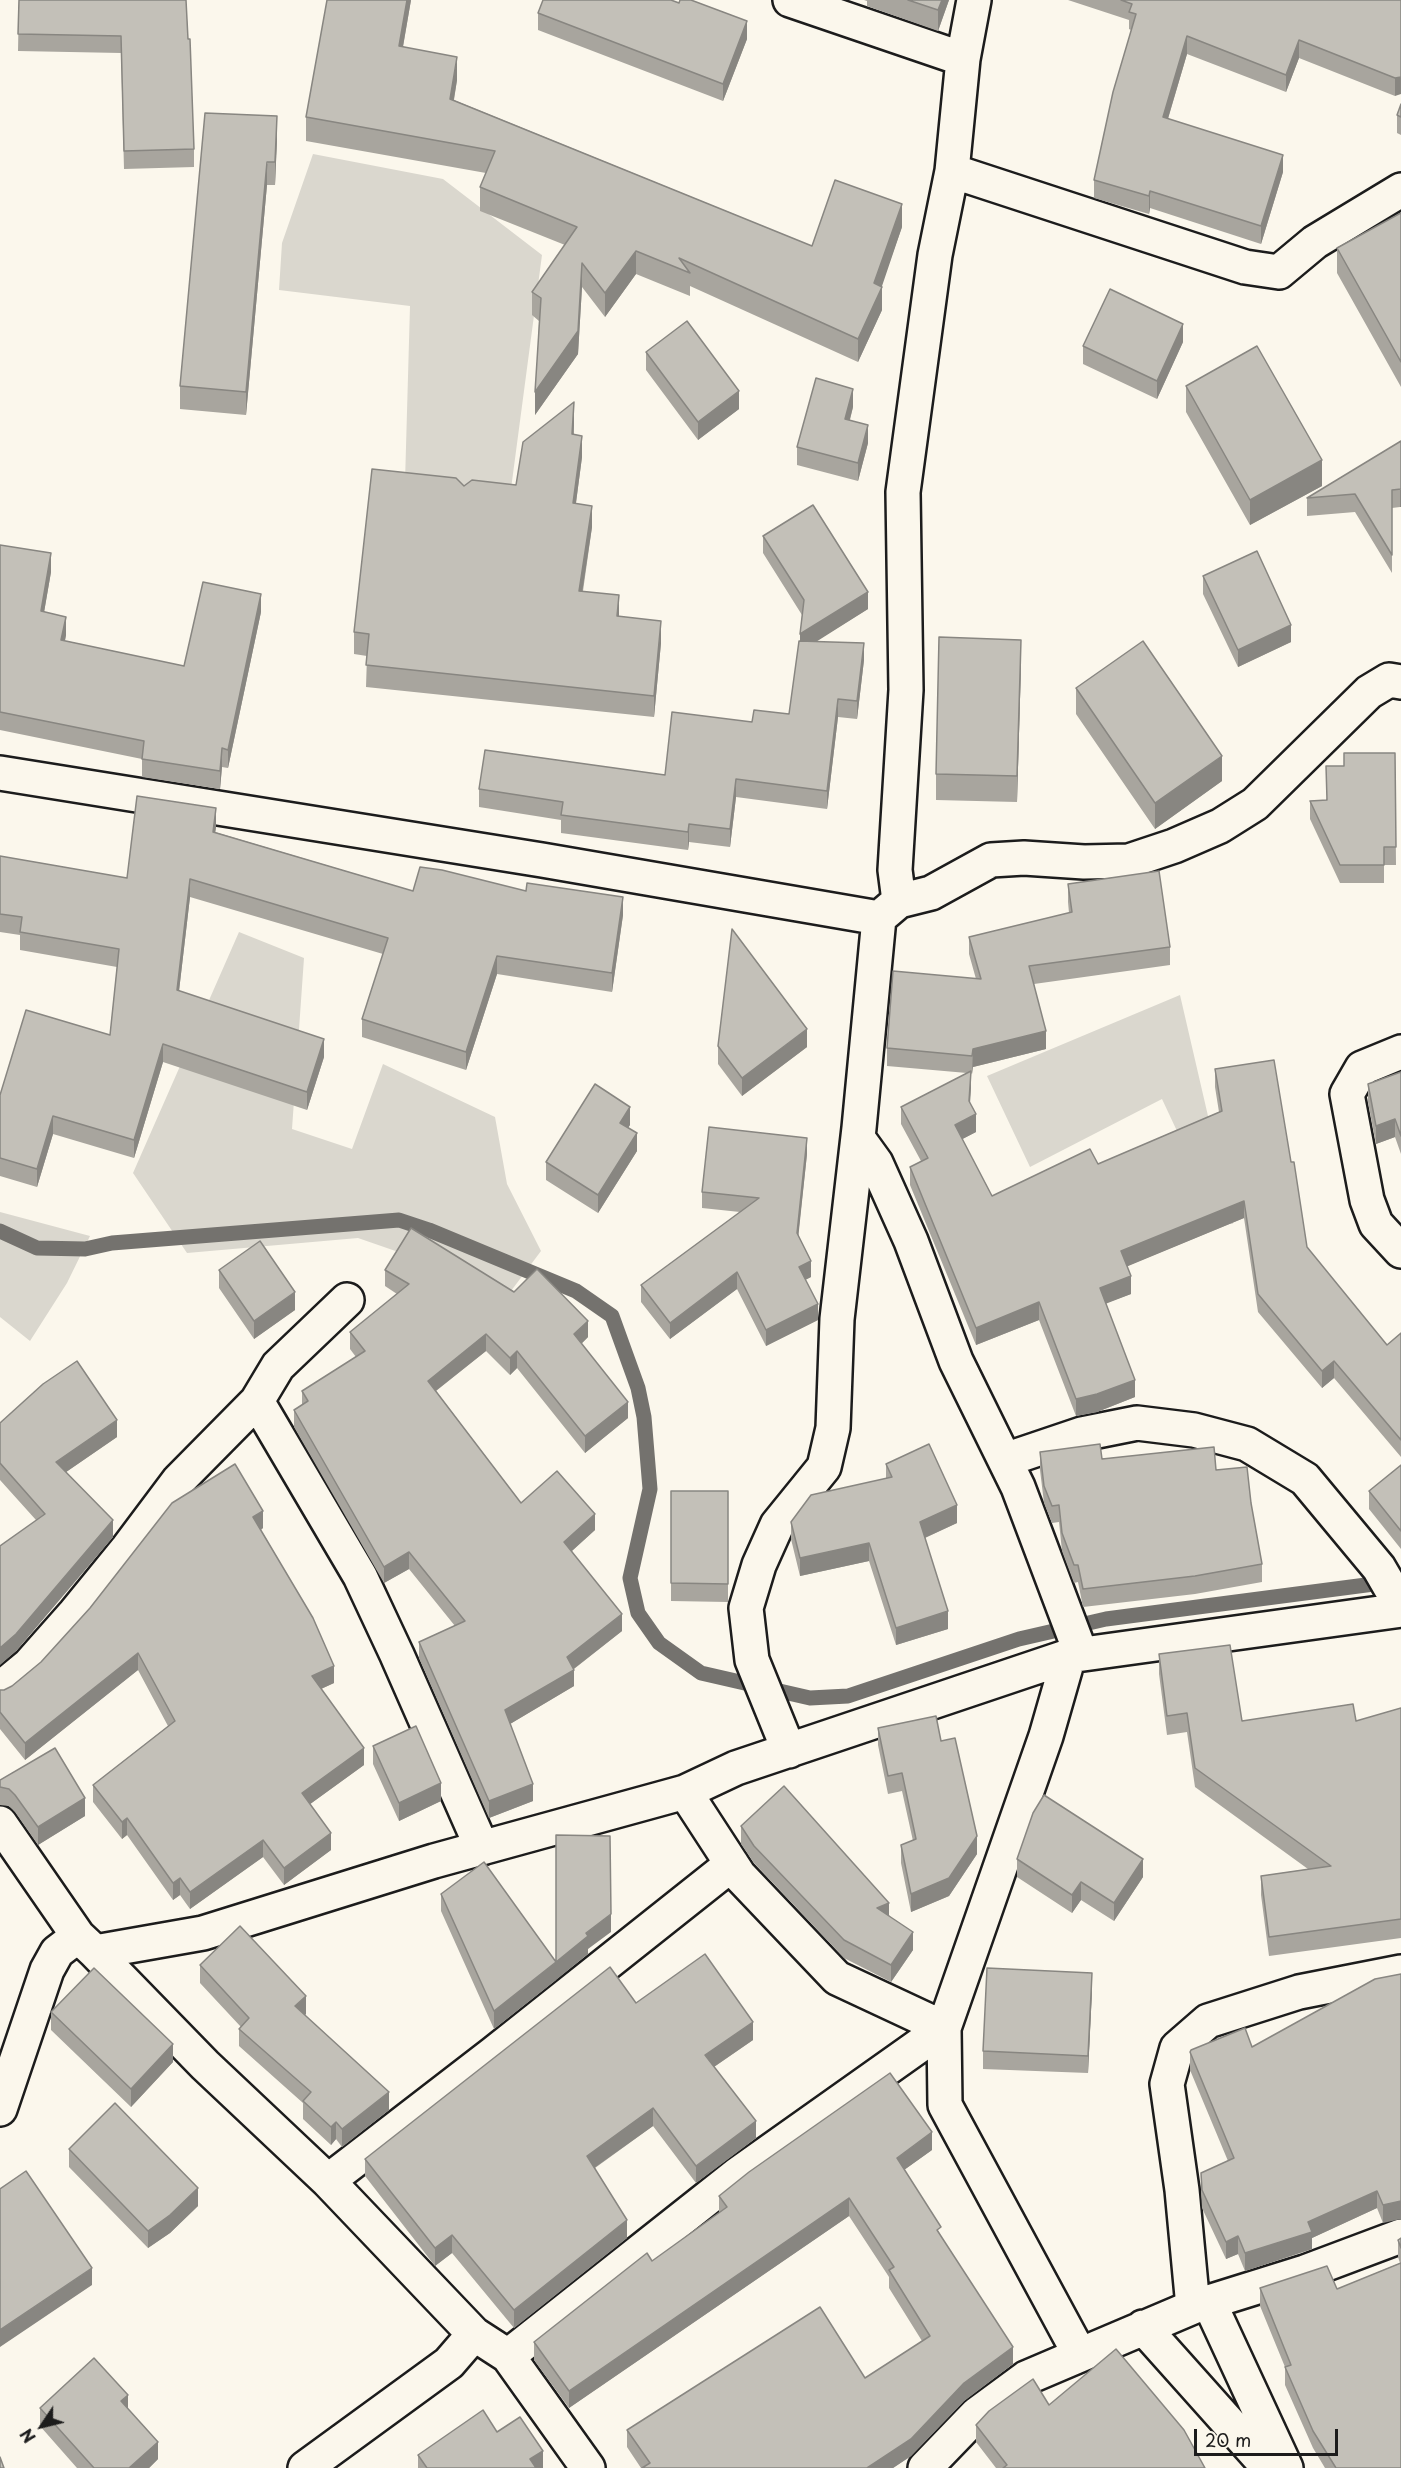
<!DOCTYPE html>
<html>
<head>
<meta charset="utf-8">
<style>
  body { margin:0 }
  #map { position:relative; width:1401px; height:2468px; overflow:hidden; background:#fbf7ec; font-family:"Playpen Sans",sans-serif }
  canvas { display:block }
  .north { position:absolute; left:12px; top:2396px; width:60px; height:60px; -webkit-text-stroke:4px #fbf7ec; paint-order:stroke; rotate:235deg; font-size:16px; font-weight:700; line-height:24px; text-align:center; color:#1c1c1c }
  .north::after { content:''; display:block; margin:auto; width:21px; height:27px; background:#1c1c1c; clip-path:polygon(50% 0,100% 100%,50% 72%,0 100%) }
  .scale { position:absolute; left:1194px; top:2429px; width:144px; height:27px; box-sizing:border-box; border:3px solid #1c1c1c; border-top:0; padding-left:8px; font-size:18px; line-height:21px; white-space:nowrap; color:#1c1c1c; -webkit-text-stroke:4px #fbf7ec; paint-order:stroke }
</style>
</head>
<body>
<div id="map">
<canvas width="1401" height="2468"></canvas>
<div class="north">N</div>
<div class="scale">20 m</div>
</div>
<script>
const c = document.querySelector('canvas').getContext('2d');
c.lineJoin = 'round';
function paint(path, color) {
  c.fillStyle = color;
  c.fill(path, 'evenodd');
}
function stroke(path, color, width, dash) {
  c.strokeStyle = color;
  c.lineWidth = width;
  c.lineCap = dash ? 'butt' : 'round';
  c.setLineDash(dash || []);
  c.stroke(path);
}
const green = new Path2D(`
  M313,154l130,25 99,76 -33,249 -104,-22 5,-176 -131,-16 3,-47z
  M239,932l65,26 -12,171 60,20 31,-85 112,53 12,67 34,67 -30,40 -153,-53 -171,15 -54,-80z
  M1180,995l53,229 -13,-1 -58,-124 -132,68 -43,-91z
  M0,1212l90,24 -23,47 -37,58 -30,-24z`);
const stream = new Path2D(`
  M0,1231l37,17 48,1 27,-6 287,-23 30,10 147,61 36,25 26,72 6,29 6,72 -20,89 8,35 21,30 42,30 109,25 38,-2 171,-57 87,-20 283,-37`);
const minor = new Path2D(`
  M790,0l173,59
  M952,171l293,96 34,5 36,-30 86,-52
  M0,773l542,87 337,58
  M899,901l-4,-31 11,-180 -3,-198 32,-237 17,-84 11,-112 11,-59
  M1401,1052l-39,16 -15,26 20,106 9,24 25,27
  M858,1138l18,25 35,78 45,120 62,126 63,167
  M257,1401l103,175 37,79 85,193
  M1005,1460l77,-26 55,-11 57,7 53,14 58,35 74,89 22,38
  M0,1689l29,-24 46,-52 53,-65 51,-68 78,-79 21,-35 69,-66
  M789,1751l-37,-91 -6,-52 13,-43 18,-40 47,-58 9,-39 4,-109 22,-191 20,-210 20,-17 32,-8 60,-33 33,-2 60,4 45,-1 45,-15 46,-20 35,-22 114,-112 20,-12 12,2
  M685,1792l54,83 98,103 107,50 1,77 135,250 -54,23 -49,36 -52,54
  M0,1823l78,113 17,16 108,-19 231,-72 251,-69 51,-24 333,-112 332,-46
  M95,1952l110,113 123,116 146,153 34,22 80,112
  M0,2109l47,-139 10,-18 21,-16
  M328,2181l166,-128 238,-189
  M1209,2302l77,166
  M1193,2307l-11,-117 -15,-106 10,-36 31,-27 91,-29 102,-20
  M1143,2327l126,141
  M1080,2355l113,-48 112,-35 96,-36
  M508,2356l230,-182 206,-146 102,-292 23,-80
  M305,2468l144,-105 25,-29`);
const wall = new Path2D(`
  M19,0h167l8,149v18l-70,2 -3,-116 -103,-2z
  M411,0l-8,47 54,33 -3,20 358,146 90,-19 -21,59 1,24 -24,52 -168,-76v10l-54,-22 -31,43 -23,-30 -4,67 -43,61 4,-94 -7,-6v-23l33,-47 -85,-34v-24l6,-14 -180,-32v-24z
  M864,0h85l-11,31 -71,-25v-5z
  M1068,0h333l-6,96 -96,-38 -13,34 -99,-38 -19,65 115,53 -22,72 -111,-36 -1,6 -55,-16v-18l37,-150 -2,-1v-9z
  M679,3l68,36 -24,62 -185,-71v-17z
  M1401,104v31l-4,-2v-18z
  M277,139l-2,46h-8l-21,230 -66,-6v-23z
  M1401,213v174l-64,-114v-25z
  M1183,342l-26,57 -74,-35v-18z
  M646,352l93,57 -41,31 -52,-70z
  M1186,386l136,100 -72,39 -64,-113z
  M853,407l-3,13 18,23 -10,38 -61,-16v-18z
  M574,424v10l8,23 -6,46 16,24 -9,64 36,25 42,27 -7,74 -288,-30 1,-31 -13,-2v-22l110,-146 52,-1z
  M1401,441l-1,66 -8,1v65l-37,-61 -48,4v-18z
  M763,536l105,73 -52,32 48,19 -7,59 -19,-2 -11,92 -91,-12 -6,50 -41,-5 -1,8 -127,-17v-13l-82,-13v-18l186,-14 87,-53 37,-8 11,-73 2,-26 -39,-62z
  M0,545l51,27 -7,40 22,23 -1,6 119,25 77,-54 -33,156 -6,-1 -2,22 -78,-12v-18l-142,-29z
  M1203,576l88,66 -53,25 -35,-73z
  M1021,665l-4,137 -81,-2v-26z
  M1076,688l146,93 -67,48 -79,-115z
  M1395,753l1,112h-12v18h-44l-30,-64v-18l16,-1 18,-34z
  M216,827l-1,5 198,59h113l97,24 -11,77 -115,-18 -31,96 -104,-33v-18l21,-65 -193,-57 -11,94 145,66 -17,53 -144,-48 -29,96 -81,-24 -16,53 -37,-11v-81l110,-60 7,-68 -97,-17v-15l-20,-3v-76l127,22z
  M1068,884l102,63v18l-136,19 12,65 -73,18 -1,7 -1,-1 -1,30 6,29 -14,7 30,57 106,-32 121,-52 -4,-25v-18l76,93 16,85 80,98 14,-12v124l-67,-79 -12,10 -64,-76 -14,-94 -117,48 4,28 -25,9 29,94 -38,15 -21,4 -37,-96 -63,25 -66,-160v-18l11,-6 -20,-37v-17l66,-34 -80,-7v-18l89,-69 -7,-25v-17l100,-24 -1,-11z
  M718,1046l89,1 -65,49 -24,-32z
  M1401,1072v82l-6,-17 -19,7 -8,-42v-18z
  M630,1125l-2,3 9,23 -39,62 -52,-33v-18z
  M807,1154l-9,82 13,41 -6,3 13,40 -52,26 -29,-57 -67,50 -29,-37v-17l99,-73 -38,-4v-16z
  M219,1270l76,40 -41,29 -35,-51z
  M385,1270l203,67 -7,7 47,74 -43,35 -68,-85 -7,7 -24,-24 -50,40 85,112 74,27 -23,21 50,80 -48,38v17l-64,38 23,77 -44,17 -70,-160v-16l36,-16 -46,-57 -25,14 -90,-156v-17l8,-5v-14l54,-34 -6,-8v-17l47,-38 -12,-8z
  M0,1423l117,14 -51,35 47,65 -97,114 20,-131 -36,-40z
  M1040,1452l176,18 35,33 11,61v18l-67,12 -112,13 -5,-25 -4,1 -12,-32 -3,-29 -7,1 -8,-20 -4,-33z
  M235,1464l28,47v17l-2,2 52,88 21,48v17l-13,6 43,59v17l-54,39 21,29v17l-47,35 -21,-28 -73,52 -10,-14 -7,5 -46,-65 -5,4 -29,-37v-17l75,-59 -30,-56 -113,90 -25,-31v-39h4l8,-4 29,-24 49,-54 82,-105z
  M886,1464l71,59 -32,15 23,91 -52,16 -27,-84 -69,15 -9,-37v-17l95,-44z
  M1401,1465v84l-32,-40v-18z
  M671,1491h57v111l-57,-1z
  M1159,1654l83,67h114l45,-13v230l-132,18 -8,-61v-19l47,-7 -113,-82 -8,-55 -20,3 -8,-61z
  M878,1728l63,13 36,113 -28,42 -38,16 -10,-49v-18l12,-4 -11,-50 -14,3 -10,-49z
  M373,1746l68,55 -42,20 -26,-57z
  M0,1780l85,36 -47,29 -23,-33 -6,-6 -9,-1z
  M741,1826l148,89 24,35 -22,32 -47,-24 -90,-95 -13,-19z
  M1017,1859l126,18 -29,44 -33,-21 -9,13 -55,-36z
  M441,1894l115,86 -62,49 -53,-118z
  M200,1965l106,49 -1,1 84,95 -47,37 -6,-8 -5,6 -28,-26v-16l-64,-57v-17l2,-2 -41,-44z
  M1401,1974l-18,249 -6,-15 -65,30v11l-67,22 -7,-17 -12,5 -24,-51 -1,-17v-18l27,-12 -38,-91v-18l62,-5z
  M1092,1991l-4,82 -105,-4v-18z
  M636,2003l117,37 -39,27 42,71 -60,45 -43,-57 -58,42 32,70 -113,90 -62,-75 -17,13 -70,-90v-17z
  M51,2012l122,50 -42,45 -80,-77z
  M69,2149l129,57 -28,27 -22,15 -79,-81z
  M932,2150l-28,20 109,194 -49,37 -53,55 -18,12h-252l-14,-21v-17l238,-52 57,-37 -33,-53v-11l-40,-61 -280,192 -35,-48v-18l118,-81 67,-48v-17z
  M1401,2238v230h-76l-12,-20 -28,-63v-18l-25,-61v-18l77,1 63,-26 -2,-6v-17z
  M1049,2405l156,63h-209l-20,-26v-17z
  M40,2408l88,1 30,50 -9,9h-72l-37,-42z
  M497,2432l46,36h-125v-13z`);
const shadedWall = new Path2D(`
  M407,0h4l-12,69v-23z
  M942,0h7l-11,31v-21z
  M747,21v18l-24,62v-17z
  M1187,36v18l-24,81v-18z
  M1299,40v18l-13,34v-17z
  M457,57v23l-7,42v-23z
  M1401,77v17l-6,2v-18z
  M277,116v23l-2,46v-23z
  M1283,155v17l-22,72v-18z
  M267,162v23l-21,230v-23z
  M1150,191v17l-1,6v-18z
  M902,204v23l-22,65 2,-5v23l-24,52v-23l16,-56z
  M636,251v23l-31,43v-24z
  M582,263v24l-4,67 -43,61v-23z
  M1183,324v18l-26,57v-18z
  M853,389v18l-8,30v-18z
  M739,391v18l-41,31v-18z
  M574,402v22l-2,32v-22z
  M868,425v18l-10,38v-18z
  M582,436v21l-9,68v-22z
  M1322,460v26l-72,39v-25z
  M1401,489v18h-1v-17z
  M592,506v21l-13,86v-22z
  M51,553v19l-10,58v-19z
  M868,592v17l-68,43v-18z
  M261,594v18l-33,156v-18z
  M619,595v22l-2,-1z
  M66,617v18l-5,24v-19z
  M661,621v22l-7,74v-21z
  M1291,625v17l-53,25v-17z
  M1021,640v25l-4,137v-26z
  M864,643v17l-7,59v-18z
  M838,699v18l-11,92v-18z
  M222,748v19l-2,22v-18z
  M1222,756v25l-67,48v-26z
  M736,779v18l-6,50v-18z
  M216,808v19l-3,23v-18z
  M689,824v18l-1,8v-18z
  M190,879v18l-13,111v-18z
  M623,897v18l-11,77v-19z
  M497,956v18l-31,96v-18z
  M807,1029v18l-65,49v-18z
  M1046,1031v18l-73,18 -1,7 1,-25z
  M324,1039v18l-17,53v-18z
  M163,1044v18l-29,96v-18z
  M971,1071v17l-2,30 7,-4v18l-21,11v-18l14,-24z
  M630,1107v18l-10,15v-17z
  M53,1116v18l-16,53v-18z
  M1395,1119v18l-19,7v-18z
  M637,1133v18l-39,62v-18z
  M807,1138v16l-10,95v-16z
  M1244,1201v17l-123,51v-18z
  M811,1261v16l-12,6v-16z
  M737,1272v17l-67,50v-16z
  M1131,1276v18l-31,12v-18z
  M295,1292v18l-41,29v-18z
  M1039,1302v18l-63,25v-17z
  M818,1304v16l-52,26v-16z
  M588,1321v16l-14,14v-17z
  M486,1334v17l-58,46v-16z
  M517,1351v17l-7,7v-17z
  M1334,1361v17l-12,10v-17z
  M1135,1380v17l-38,15 -21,4v-17z
  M628,1402v16l-43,35v-17z
  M117,1420v17l-61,42v-17z
  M957,1505v18l-37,17v-18z
  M263,1511v17l-10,6v-17z
  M595,1514v16l-31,28v-16z
  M113,1520v17l-97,114 -16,14v-17z
  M869,1543v18l-69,15v-18z
  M409,1552v17l-25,14v-16z
  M948,1611v18l-52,16v-17z
  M622,1614v17l-55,43v-17z
  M138,1653v17l-113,90v-17z
  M334,1666v17l-22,10v-17z
  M574,1670v16l-69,41v-17z
  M364,1748v17l-62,45v-17z
  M441,1783v18l-42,20v-18z
  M533,1784v17l-44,17v-17z
  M85,1798v18l-47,29v-18z
  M127,1818v17l-5,4v-17z
  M331,1833v17l-47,35v-17z
  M977,1836v18l-28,42 -38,16v-18z
  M263,1840v17l-73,52v-17z
  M1143,1859v18l-29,44v-18z
  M180,1878v17l-7,5v-17z
  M1081,1882v18l-9,13v-18z
  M889,1903v18l-12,-13z
  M611,1914v18l-23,17v5l-32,26v-18l30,-29z
  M913,1932v18l-22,32v-17z
  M556,1962v18l-62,49v-18z
  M1092,1973v18l-4,82v-17z
  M306,1996v18l-11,10v-18z
  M753,2022v18l-48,33v-18z
  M173,2044v18l-42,45v-18z
  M389,2092v18l-47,37v-18z
  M653,2108v18l-66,47v-17z
  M756,2121v17l-60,45v-17z
  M336,2122v17l-5,6v-18z
  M932,2132v18l-35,25v-17z
  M198,2188v18l-28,27 -22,15v-17z
  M1377,2191v17l-65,30v11l-67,22v-18l63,-31z
  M849,2198v18l-280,192v-17z
  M1401,2201v18l-18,4v-18z
  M627,2220v18l-113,90v-18z
  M452,2235v18l-17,13v-18z
  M1238,2236v18l-12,5v-17z
  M92,2268v17l-92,62v-17z
  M1013,2347v17l-49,37 -53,55 -18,12h-26l97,-85z
  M128,2395v17l-7,-11z
  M158,2442v17l-9,9h-20z
  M543,2451v17h-13v-9z`);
const building = new Path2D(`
  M19,0h167l2,39h2l4,110 -70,2 -3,-115 -103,-2z
  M327,0h80l-8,46 58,11 -7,42 362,147 23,-66 67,24 -28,79 8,4 -24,52 -179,-81 11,15 -54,-22 -31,42 -23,-30 -4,68 -43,61 6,-94 -9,-6 45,-65 -97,-40 15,-36 -189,-34z
  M543,0h128l8,3 1,-3h11l56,21 -24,63 -185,-71z
  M908,0h34l-4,10z
  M1121,0h280v77l-6,1 -96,-38 -13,35 -99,-39 -24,81 120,38 -22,71 -111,-35 -1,5 -55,-16 19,-88 23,-78 -7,-2 3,-8z
  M1401,104v13l-4,-2z
  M205,113l72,3 -2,46h-8l-21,230 -66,-6z
  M1401,213v149l-64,-114z
  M1110,289l73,35 -26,57 -74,-35z
  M687,321l52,70 -41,31 -52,-70z
  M1257,346l65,114 -72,40 -64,-114z
  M816,378l37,11 -8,30 23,6 -10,38 -61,-16z
  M574,402l-2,32 10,2 -9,67 19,3 -13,85 40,4 -2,21 44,5 -7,75 -288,-31 3,-31 -15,-2 18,-163 84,9 8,8 8,-6 44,5 7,-43z
  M1401,441v48l-9,1v65l-37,-61 -48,4z
  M813,505l55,87 -68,42 4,-34 -41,-64z
  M0,545l51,8 -10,58 25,6 -5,23 123,26 19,-84 58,12 -33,156 -6,-2 -2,23 -78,-12 2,-18 -144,-29z
  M1257,551l34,74 -53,25 -35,-74z
  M939,637l82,3 -4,136 -81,-2z
  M799,641l65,2 -7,58 -19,-2 -11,92 -91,-12 -6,50 -41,-5 -1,8 -127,-17 2,-13 -84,-13 6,-39 180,25 7,-63 80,10 2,-12 35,4z
  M1143,641l79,115 -67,47 -79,-115z
  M1344,753h51l1,94h-12v18h-44l-30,-64 17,-1 -1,-34h18z
  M137,796l79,12 -3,24 200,59 7,-24 22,3 84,21 1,-8 96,14 -11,76 -115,-17 -31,96 -104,-33 26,-81 -198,-59 -13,111 147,49 -17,53 -144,-48 -29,96 -81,-24 -16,53 -37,-11v-63l26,-85 84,25 9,-86 -99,-17 2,-15 -22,-3v-58l127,22z
  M1159,871l11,76 -141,19 17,65 -73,18 -1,7 -85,-8 6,-77 88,8 -12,-42 103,-25 -4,-28z
  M732,929l75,100 -65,49 -24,-32z
  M1274,1060l17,102h3l13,85 80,98 14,-12v107l-67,-79 -12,10 -64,-77 -14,-93 -123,50 10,25 -31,12 35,92 -38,14 -21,5 -37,-97 -63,26 -66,-161 18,-9 -27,-51 70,-36 -2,30 7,13 -21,11 37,71 98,-47 8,15 124,-53 -7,-42z
  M1401,1072v64l-6,-17 -19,7 -8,-42z
  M595,1084l35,23 -10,16 17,10 -39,62 -52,-33z
  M709,1127l98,11 -10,95 14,28 -12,6 19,37 -52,26 -29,-58 -67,51 -29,-38 118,-87 -57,-6z
  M411,1228l103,64 23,-23 51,52 -14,13 54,68 -43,34 -68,-85 -7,7 -24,-24 -58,47 93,122 36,-32 38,43 -31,28 58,72 -55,43 7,13 -69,40 28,74 -44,17 -70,-159 46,-21 -56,-69 -25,15 -90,-157 14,-9 -6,-10 63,-40 -15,-19 59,-48 -24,-14z
  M260,1241l35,51 -41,29 -35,-51z
  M77,1361l40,59 -61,42 57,58 -97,114 -16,14v-102l45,-32 -45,-51v-40l43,-39z
  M929,1444l28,61 -37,17 28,89 -52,17 -27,-85 -69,15 -9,-36 20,-27 81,-18 -6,-13z
  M1100,1444l2,15 112,-12 2,23 31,-3 4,36 11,61 -67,12 -112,13 -5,-24h-4l-12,-32 -3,-28 -7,1 -8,-20 -4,-34z
  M235,1464l28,47 -10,6 60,101 21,48 -22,10 52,72 -62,45 29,40 -47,35 -21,-28 -73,52 -10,-14 -7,5 -46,-65 -5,4 -29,-37 82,-64 -37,-68 -113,90 -25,-31v-22h4l8,-4 29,-24 49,-54 82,-105z
  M1401,1465v66l-32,-40z
  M671,1491h57v93l-57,-1z
  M1230,1645l12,76 111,-17 3,17 45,-13v211l-132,18 -8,-61 70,-10 -136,-98 -8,-55 -20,3 -8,-62z
  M936,1716l5,25 14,-3 22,98 -28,42 -38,16 -10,-49 15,-6 -14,-66 -14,3 -10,-48z
  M416,1726l25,57 -42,20 -26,-57z
  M55,1748l30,50 -47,29 -23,-32 -6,-6 -9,-2v-7z
  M784,1786l105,117 -12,5 36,24 -22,33 -47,-25 -90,-94 -13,-20z
  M1044,1795l99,64 -29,44 -33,-21 -9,13 -55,-36 16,-46z
  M556,1835l54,1 1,78 -25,19 2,3 -32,26z
  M484,1862l72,100 -62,49 -53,-117z
  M240,1926l66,70 -11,10 94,86 -47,37 -6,-7 -5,5 -28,-26 8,-9 -72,-63 10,-11 -49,-53z
  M705,1954l48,68 -48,33 51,66 -60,45 -43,-58 -66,48 40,64 -113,90 -62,-75 -17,13 -70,-89 245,-192 26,36z
  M94,1968l79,76 -42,45 -80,-77z
  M987,1968l105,5 -4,83 -105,-5z
  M1401,1974v227l-18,4 -6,-14 -69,31 4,10 -67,21 -7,-17 -12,6 -24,-52 -1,-17 33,-15 -44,-106 1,-2 54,-22 7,19 123,-68z
  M890,2073l42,59 -35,26 44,69 -4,3 76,117 -49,36 -53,56 -44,29h-225l8,-5 -23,-33 193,-123 45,71 65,-42 -41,-66 5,-3 -45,-69 -280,193 -35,-49 113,-89 5,8 75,-54 -8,-11 30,-24z
  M115,2103l83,85 -28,27 -22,16 -79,-82z
  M26,2171l66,97 -92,62v-141z
  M1401,2238v10l-3,-8z
  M1401,2263v205h-65l-23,-37 -28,-64 6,-2 -31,-77 67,-22 10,23z
  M1116,2349l68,81 21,38h-202l4,-3 -31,-40 13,-14 44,-32 16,26z
  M94,2358l34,37 -7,6 37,41 -29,26h-35l-54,-60z
  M483,2410l14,22 23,-15 23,34 -13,8 6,9h-109l-9,-13z
  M0,2457l4,11h-4z`);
paint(green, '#dad7ce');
stroke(stream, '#74726e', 15);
stroke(minor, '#1c1c1c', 38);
stroke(minor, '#fbf7ec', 33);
paint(wall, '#a8a59e');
paint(shadedWall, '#888681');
paint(building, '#c3c0b8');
stroke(building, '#888681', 1.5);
</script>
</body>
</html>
